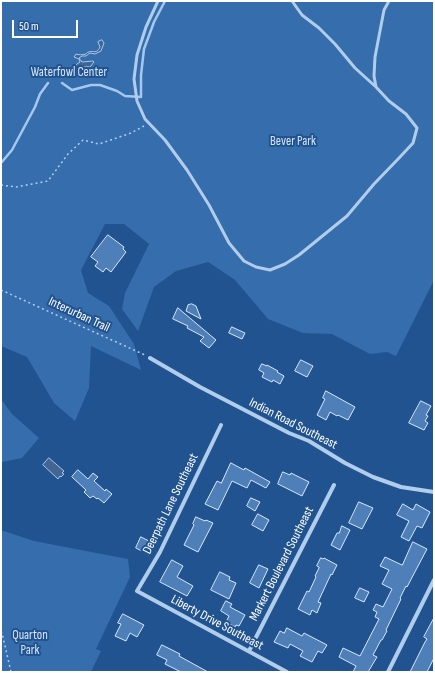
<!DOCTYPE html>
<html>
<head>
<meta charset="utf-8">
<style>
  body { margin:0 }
  #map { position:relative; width:435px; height:673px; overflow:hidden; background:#215390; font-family:"Sofia Sans Condensed",sans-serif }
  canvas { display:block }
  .frame { position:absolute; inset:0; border:2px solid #fff; pointer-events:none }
  .scale { position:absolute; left:12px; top:20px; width:66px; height:18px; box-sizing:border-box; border:2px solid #fff; border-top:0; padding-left:5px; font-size:12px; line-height:14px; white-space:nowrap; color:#fff; -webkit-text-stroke:3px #215390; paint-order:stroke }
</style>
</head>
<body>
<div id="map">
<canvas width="435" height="673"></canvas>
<div class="frame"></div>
<div class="scale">50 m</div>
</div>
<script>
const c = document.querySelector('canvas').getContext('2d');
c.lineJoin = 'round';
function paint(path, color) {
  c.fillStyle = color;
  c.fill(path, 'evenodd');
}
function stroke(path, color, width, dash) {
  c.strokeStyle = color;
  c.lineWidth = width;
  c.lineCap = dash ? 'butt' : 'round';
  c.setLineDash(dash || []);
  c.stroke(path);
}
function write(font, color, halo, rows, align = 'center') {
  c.font = font + ' "Sofia Sans Condensed",sans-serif';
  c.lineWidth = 4;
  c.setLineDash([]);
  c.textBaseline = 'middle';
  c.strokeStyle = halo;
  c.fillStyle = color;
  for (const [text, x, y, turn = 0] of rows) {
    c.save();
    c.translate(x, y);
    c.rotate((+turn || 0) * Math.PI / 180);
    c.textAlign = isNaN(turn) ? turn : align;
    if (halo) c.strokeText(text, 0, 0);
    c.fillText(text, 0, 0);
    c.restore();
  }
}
const green = new Path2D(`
  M1,1h433v279l-38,76 -9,-4 -17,2 -38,-20 -29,-1 -35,-14 -33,-39 -27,-18 -32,9 -22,16 -16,44 -16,-22 3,-16 24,-49 -25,-20h-19l-24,46 7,23 21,13 25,38 7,26 -50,-24 -2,42 -14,33 -21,-18 -27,-46 -26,-11z
  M1,399l11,15 27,24 -17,20 -20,4z
  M1,530l33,11 94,18 2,18 -34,72 5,2 -10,21h-90z`);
const water = new Path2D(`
  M102,40l2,3 -3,8 -6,3 -5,-1 -4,3h-4l-3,2 3,4 11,-1 1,1 -4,5c-10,-1 -6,2 -13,5l-2,-1 -1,-4 3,-3 3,-2 -1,-3 -5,-2 2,-3c3,1 6,1 10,0 1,-1 1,-2 3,-2 5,-2 7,3 11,-5l-2,-5z
  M49,458l15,13 -2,2 2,1 -3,3 -1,-1 -2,3 -15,-14z`);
const stream = new Path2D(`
  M62,83l10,7 19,-5h9l17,6 8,5 16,1v-22l3,-26 10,-27 11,-21
  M1,163l11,-13 23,-43 5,-13 8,-11`);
const building = new Path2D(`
  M108,235l16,12 -1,2 3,3 -15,20 -5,-4 -3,4 -8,-6 3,-4 -7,-5z
  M192,304l4,2 5,13 -15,-8 2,-6z
  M178,308l38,32 -7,8 -9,-7 4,-4 -17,-9 1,-2 -15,-7z
  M232,327l13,6 -3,6 -13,-6z
  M301,360l12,6 -6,11 -12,-6z
  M262,364l5,2v-1l11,6 -1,1 7,4 -4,8 -7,-4 -1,2 -10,-5 2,-4 -5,-3z
  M326,391l29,16 -7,13 -10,-5 -1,1 -7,-4 -4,8 -9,-5 8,-16 -2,-1z
  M421,401l10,5 -5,9 2,1 -3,5 3,2 -4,7 -15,-7z
  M231,463l13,7 1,-2 25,14 -4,6 -15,-8 -4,8 -15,-7 -14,29 -13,-6 12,-23 4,2z
  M78,470l10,9 5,-6 5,4 -4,4 11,10 1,-2 6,5 -8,9 -6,-5 -1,1 -4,-3 -3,2 -6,-6 2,-2 -14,-13z
  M283,472l7,3 1,-2 18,9 -7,14 -24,-12z
  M251,498l9,4 -5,9 -8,-5z
  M359,502l14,6 -11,21 -13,-6z
  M403,504l10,6 3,-6 14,8 -8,16 -5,-2 -8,15 -8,-4 8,-16 -12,-6z
  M258,514l11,6 -6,11 -11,-6z
  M196,517l9,4 1,-1 7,3 -15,29 -14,-7 10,-20 -1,-1z
  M342,526l8,4 -10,20 -9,-5 6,-12h2z
  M141,537l14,7 -6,11 -13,-7z
  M413,542l14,7 -20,38 -1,-1 -6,12 1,1 -15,31 1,1 -5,9h-1l-8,15 4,2 -9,15h-15l3,-6 -17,-9 4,-9 17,8 19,-37 -4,-2 2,-5 -4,-2 3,-6 7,3 9,-18 -10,-5 7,-14 -9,-4 5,-9 17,8z
  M321,558l2,1 1,-1 13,7 -5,10 -1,-1 -13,28 3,1 -4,10 -5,-3 -2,5 -12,-6 9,-18 2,1 7,-15 -1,-1 4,-8v-1l-2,-1z
  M172,560l11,6 -6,11 16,9 -6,10 -27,-14z
  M259,565l9,4 -9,19 -9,-5z
  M220,572l10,5 -1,3 7,3 -7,16 -18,-9z
  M360,588l9,4 -5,10 -9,-4z
  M226,601l6,3 -2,3 15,8 -6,11 -3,-1 -1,2 -9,-5 3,-6 -8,-5z
  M123,614l21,11 -7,12 -7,-4 -4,8 -11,-5 6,-12 -3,-1z
  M434,618v40l-7,14h-17l15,-30 2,-3 -3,-2z
  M287,628l15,8 2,-3 23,12 -5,8 -4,-2 -6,11 -12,-6 3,-5 -13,-7 -2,4 -14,-6 6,-11 4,2z
  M162,645l18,9 -1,2 29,16h-27l-16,-8 2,-4 -10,-5z`);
const path = new Path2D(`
  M1,185l15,2 32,-6 20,-27 15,-14 16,4 32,-11 13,-7
  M1,290l144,65
  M1,631l1,2 9,39`);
const lane = new Path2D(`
  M158,1l-12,26 -9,28 -3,24 3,22 8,18 20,21 22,30 22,35 20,38 15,18 12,6 14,3 15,-6 14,-9 48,-39 27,-32 26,-27 13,-14 4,-15 -11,-14 -17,-13 -13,-14 -21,-19 -20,-24 -16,-16 -17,-13 -10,-14
  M376,87l-2,-11 1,-19 9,-47 5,-9`);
const street = new Path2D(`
  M150,358l50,29 89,46 20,8 36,22 28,14 28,10 33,5
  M221,425l-61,127 -23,39 150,81
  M249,651l85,-166
  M388,672l46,-92`);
const parkNames = [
  ["Waterfowl Center",69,73],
  ["Bever Park",293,142],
  ["Quarton",30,636],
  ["Park",30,651]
];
const streetNames = [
  ["Interurban Trail",79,315,25],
  ["Indian Road Southeast",293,424,27],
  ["Deerpath Lane Southeast",171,504,-64],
  ["Markert Boulevard Southeast",282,564,-63],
  ["Liberty Drive Southeast",217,623,28]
];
paint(green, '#356dad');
paint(water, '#426691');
stroke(water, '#a5c8ee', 1);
stroke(stream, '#a5c8ee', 2.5);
paint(building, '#4e7fb8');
stroke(building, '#d7e7f9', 1);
stroke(path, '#b1cdec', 1.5, [2, 3]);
stroke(lane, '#b1cdec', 3);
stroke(street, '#b1cdec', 4);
write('13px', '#d7e7f9', '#215390', parkNames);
write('13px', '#fff', '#215390', streetNames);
</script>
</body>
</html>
